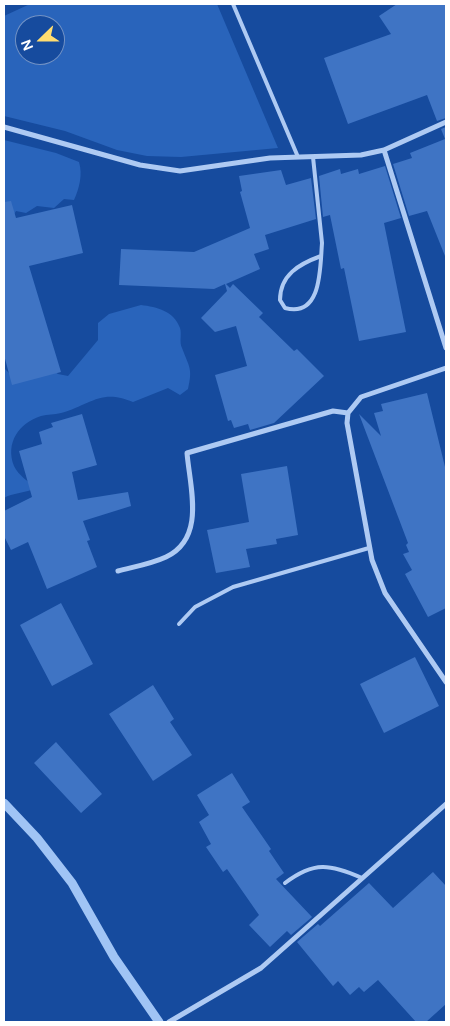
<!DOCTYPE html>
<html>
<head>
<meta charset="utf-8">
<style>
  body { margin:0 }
  #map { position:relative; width:450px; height:1026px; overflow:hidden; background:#164b9e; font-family:"DM Sans",sans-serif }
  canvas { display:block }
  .frame { position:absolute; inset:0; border:5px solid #fff; pointer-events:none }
  .north { position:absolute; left:15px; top:15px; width:50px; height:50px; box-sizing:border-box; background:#164b9e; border:1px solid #7393c5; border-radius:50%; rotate:248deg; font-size:14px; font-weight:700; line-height:20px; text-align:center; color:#fff }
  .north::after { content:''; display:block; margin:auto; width:18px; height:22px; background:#ffdd70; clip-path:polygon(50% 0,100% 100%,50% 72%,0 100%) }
</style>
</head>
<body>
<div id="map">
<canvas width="450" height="1026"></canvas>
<div class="frame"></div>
<div class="north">N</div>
</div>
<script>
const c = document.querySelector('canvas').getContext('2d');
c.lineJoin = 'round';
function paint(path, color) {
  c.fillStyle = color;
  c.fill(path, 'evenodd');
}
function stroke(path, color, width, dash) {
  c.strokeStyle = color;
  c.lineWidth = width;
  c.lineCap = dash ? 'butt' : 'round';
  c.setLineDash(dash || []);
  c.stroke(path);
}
const green = new Path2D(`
  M30,4h187l61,144 -97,9 -34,-1 -30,-6 -52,-19 -61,-15v-100zM25,25h30v30h-30z
  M4,140l52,13 23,9c4,13 0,27 -5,38l-10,-1 -10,9 -17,-2 -11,7 -10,-2 -4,7 -2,45 -6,4z
  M141,305c16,2 33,6 39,23 2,6 -1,14 2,20 7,19 11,20 6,41l-8,6 -12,-7 -35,14c-32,-14 -43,3 -72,11 -7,2 -13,1 -20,3 -22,7 -36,27 -27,50 4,9 15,16 22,22 -10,5 -24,5 -32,10v-130l12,12 33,-13 9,7 10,2 30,-36v-17l11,-9z`);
const stream = new Path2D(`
  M4,803l33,35 35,45 42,74 45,65`);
const building = new Path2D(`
  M397,4h49v114l-9,3 -10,-26 -79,29 -24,-66 67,-24 -12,-18z
  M446,127v129h-1l-18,-45 -18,5 -16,-52 19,-6 -2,-5 35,-14 -4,-10z
  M385,166l16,52 -17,5 22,109 -47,9 -15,-73 -3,1 -11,-54 -7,2 -4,-41 21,-7 1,5 17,-5 1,5z
  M281,170l5,15 25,-7 5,41 -51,16 4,14 -15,5 6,15 -34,15 4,4 3,-4 30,29 -4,4 35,34 3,-2 27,27 -50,47 -24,7 -2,-6 -14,4 -3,-8 -3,1 -13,-46 32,-9 -11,-40 -21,6 -14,-14 26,-27 -2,-7 -11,5 -95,-4 2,-36 73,3 56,-24 -10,-36 2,-1 -3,-15z
  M11,201l5,17 56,-13 11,48 -54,13 32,106 -49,13 -8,-30v-153z
  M427,393l19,78v137l-18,9 -23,-43 7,-4 -9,-16 6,-2 -3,-7 2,-2 -49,-129 22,22 -7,-23 9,-2 -2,-7z
  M82,414l15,51 -25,7 6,28 50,-8 3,14 -48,15 7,19 -3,1 10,26 -50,22 -19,-47 -17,8 -7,-14v-25l28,-14 -13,-46 23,-7 -3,-12 14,-5 -2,-4z
  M287,466l11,69 -22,4 1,5 -31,5 4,18 -34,6 -9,-43 42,-8 -8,-48z
  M61,603l32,61 -41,22 -32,-61z
  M415,657l24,49 -55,27 -24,-49z
  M153,685l21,34 -4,3 22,33 -39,26 -44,-67z
  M56,742l46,52 -21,19 -47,-50z
  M232,773l18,29 -8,5 29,42 -2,2 15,22 -8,6 36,38 -21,18 -4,-4 -17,16 -21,-22 10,-10 -32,-46 -4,3 -17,-25 5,-3 -12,-22 10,-7 -12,-20z
  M433,872l13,14v118l-20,18h-10l-38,-42 -14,12 -5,-5 -9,8 -12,-14 -5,5 -36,-44 21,-18 2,2 49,-43 24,25z`);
const service = new Path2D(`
  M233,4l65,153
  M313,157l9,86c-2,25 0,75 -37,65l-5,-8c0,-25 19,-36 41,-44
  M179,624l16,-17 38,-20 136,-39
  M285,883c29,-22 45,-19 77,-5`);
const minor = new Path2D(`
  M4,127l136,38 40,6 90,-13 91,-3 23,-5 62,-28
  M384,150l62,198
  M446,368l-85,29 -13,16 -1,10 25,137 13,33 61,89
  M118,571c15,-4 33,-7 48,-14 40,-19 24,-69 21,-104l146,-42 15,2
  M169,1022l92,-54 185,-164`);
paint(green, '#2964bb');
stroke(stream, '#a0c4f5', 9);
paint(building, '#3f74c4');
stroke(service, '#aecaf3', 4);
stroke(minor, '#aecaf3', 5);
</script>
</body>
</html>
